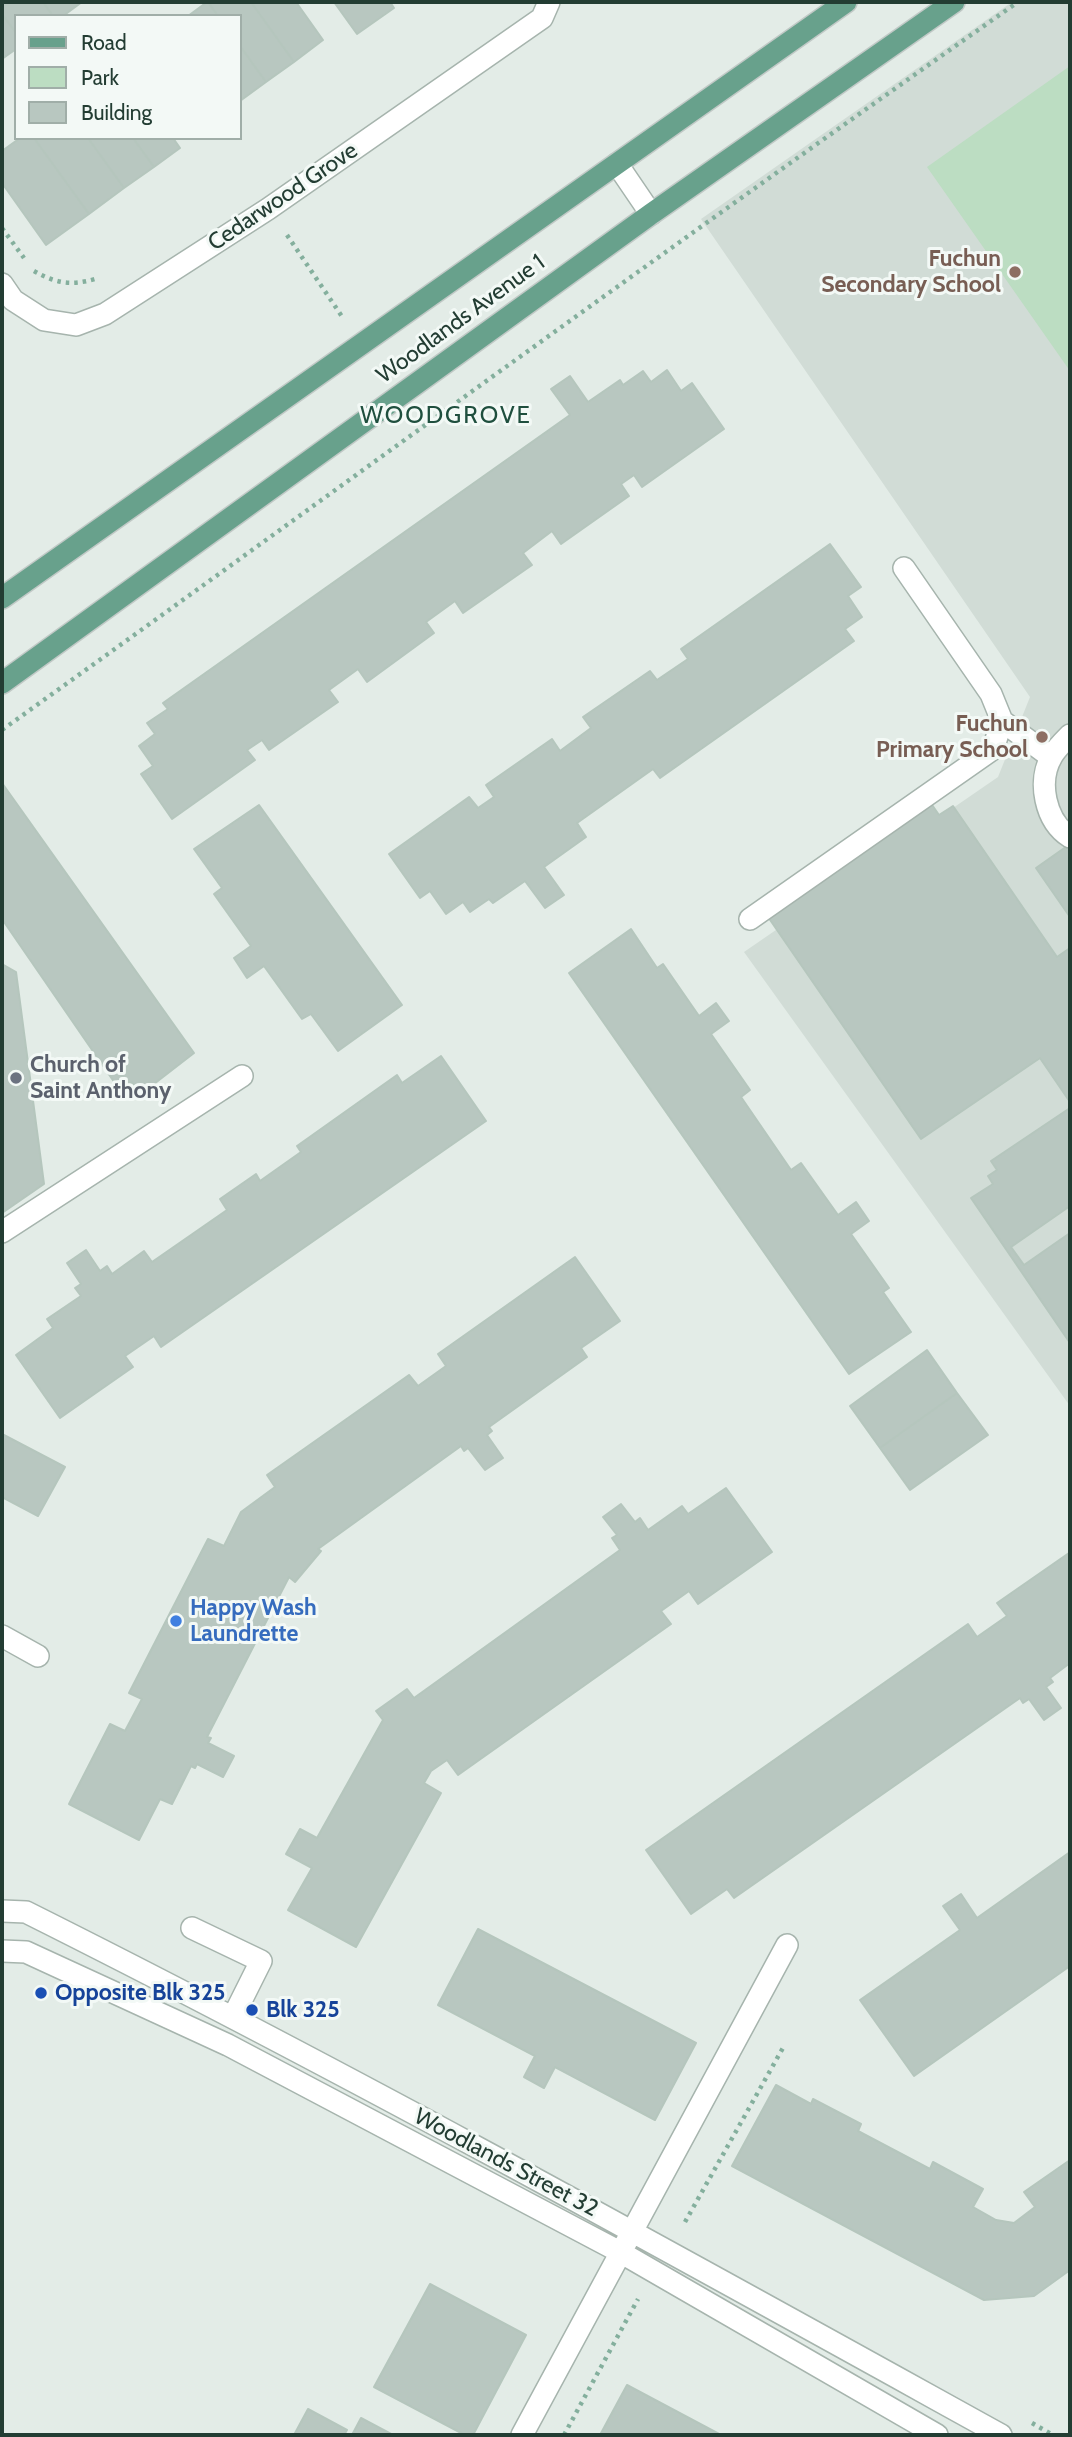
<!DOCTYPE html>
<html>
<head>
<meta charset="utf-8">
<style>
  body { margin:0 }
  #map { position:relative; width:1072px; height:2437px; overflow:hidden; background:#e3ece7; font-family:Cabin,sans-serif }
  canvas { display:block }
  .frame { position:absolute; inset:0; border:4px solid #233d33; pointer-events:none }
  .legend { position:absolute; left:14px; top:14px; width:228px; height:126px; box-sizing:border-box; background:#f3f9f6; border:2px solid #a0aea8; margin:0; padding:9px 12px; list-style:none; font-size:21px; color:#233d33 }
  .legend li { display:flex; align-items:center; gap:14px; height:35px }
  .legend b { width:35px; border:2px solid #a0aea8 }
</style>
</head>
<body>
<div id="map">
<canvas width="1072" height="2437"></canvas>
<div class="frame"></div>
<ul class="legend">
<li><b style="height:9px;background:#68a18c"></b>Road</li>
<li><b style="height:19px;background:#bcddc2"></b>Park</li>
<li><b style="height:19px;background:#b8c7c0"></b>Building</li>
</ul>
</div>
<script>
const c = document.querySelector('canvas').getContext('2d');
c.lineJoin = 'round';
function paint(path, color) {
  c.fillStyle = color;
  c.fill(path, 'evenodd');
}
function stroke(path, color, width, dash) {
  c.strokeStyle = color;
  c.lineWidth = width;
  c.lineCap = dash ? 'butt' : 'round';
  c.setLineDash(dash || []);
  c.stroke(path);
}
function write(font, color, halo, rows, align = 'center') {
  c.font = font + ' Cabin,sans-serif';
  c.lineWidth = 6;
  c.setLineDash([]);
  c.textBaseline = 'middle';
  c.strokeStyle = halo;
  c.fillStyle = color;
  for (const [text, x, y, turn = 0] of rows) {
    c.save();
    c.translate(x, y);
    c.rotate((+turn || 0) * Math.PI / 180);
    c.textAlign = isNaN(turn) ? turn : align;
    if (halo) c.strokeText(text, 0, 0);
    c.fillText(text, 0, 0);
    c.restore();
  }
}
const built = new Path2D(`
  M1012,2h58v1404l-326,-454 254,-175 32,-80 -329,-478z`);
const green = new Path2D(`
  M1070,66v305l-143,-204z`);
const building = new Path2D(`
  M2,2h41l10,14h-37v17l-14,-19z
  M43,2h39l-19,14h-10z
  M208,2h43l43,60 -28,20 -26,-36v-30h-22z
  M208,2l10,14h-30l19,-14z
  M251,2h45l27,38 -29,22z
  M334,2h56l4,6 -37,26z
  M2,14l14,19v16l-14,10z
  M240,46l26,36 -26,19z
  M20,138h14l55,76 -43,31 -44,-62v-32z
  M34,138h54l36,50 -35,26z
  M88,138h45l21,29 -30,21z
  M133,138h40l7,10 -26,19z
  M667,370l14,21 11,-8 32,46 -82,58 -8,-12 -13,9 8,12 -68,48 -9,-13 -29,22 9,12 -69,48 -8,-12 -29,21 8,11 -67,49 -9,-13 -29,21 9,12 -69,48 -7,-10 -15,10 8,10 -83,59 -31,-45 12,-8 -14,-20 16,-12 -8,-11 21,-14 -5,-6 407,-288 -19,-26 19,-13 18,26 32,-22 3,5 20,-14 8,11z
  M830,544l31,43 -13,9 14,21 -17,12 9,12 -194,137 -7,-9 -76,54 9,14 -42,30 20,28 -19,13 -20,-27 -32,22 -4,-4 -19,13 -7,-10 -17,12 -16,-23 -10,7 -31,-44 80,-57 9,11 16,-11 -8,-12 66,-46 8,12 31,-23 -8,-11 67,-46 7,9 31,-21 -7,-10z
  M2,783l192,270 -53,41 -9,-12 -11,10 -119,-173z
  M930,802l9,13 14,-9 104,151 13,-9v154l-30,-44 -119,81 -155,-225z
  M259,805l143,200 -64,46 -27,-37 -9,5 -38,-53 -17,12 -13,-20 17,-12 -37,-52 8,-6 -28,-39z
  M1070,844v73l-34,-49z
  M631,929l26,39 6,-4 36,52 17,-13 13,18 -18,13 39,56 -9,7 50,73 10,-7 37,52 18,-13 13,19 -18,13 38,54 -6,4 28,40 -62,42 -280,-401z
  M2,964l14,8 28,212 -42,29z
  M441,1056l45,65 -325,226 -7,-11 -29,20 8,11 -73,51 -44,-63 37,-27 -6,-9 34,-23 -6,-8 6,-4 -14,-21 19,-13 14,21 7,-5 5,8 32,-23 8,11 75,-52 -7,-11 36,-25 4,7 41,-29 -4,-6 100,-71 5,8z
  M1070,1108v98l-59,41 13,18 46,-32v110l-99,-145 22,-14 -5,-8 9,-6 -6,-9z
  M575,1257l45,64 -39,27 6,9 -98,70 3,4 -5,4 16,23 -18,12 -17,-22 -4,3 -3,-5 -143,103 3,2 -26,31 -6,-5 -82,160 4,1 -3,5 26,13 -11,21 -26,-13 -2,4 -4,-2 -19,38 -12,-5 -21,41 -70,-36 41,-80 15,7 17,-32 -13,-6 79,-154 16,7 17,-34 34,-25 -8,-12 142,-100 9,11 28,-20 -8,-12z
  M927,1350l30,43 -77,55 -30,-42z
  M957,1393l31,42 -78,55 -30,-42z
  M2,1434l63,33 -27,49 -36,-19z
  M726,1488l46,64 -74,52 -9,-13 -28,20 10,13 -213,151 -11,-15 -16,11 -7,12 17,10 -85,154 -68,-37 24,-42 -26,-14 14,-25 17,9 66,-118 -7,-9 31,-22 7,9 206,-148 -8,-12 5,-3 -14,-18 18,-13 14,18 5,-4 8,12 34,-24 6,8z
  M1069,1553l1,110 -20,15 3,4 -7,5 15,21 -17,12 -15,-21 -6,4 -3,-5 -286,200 -7,-9 -36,25 -45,-64 322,-226 9,13 30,-21 -10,-13z
  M1070,1852v114l-156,110 -54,-76 100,-70 -17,-24 18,-12 16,24z
  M478,1929l218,114 -41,77 -100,-53 -11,21 -20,-11 11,-21 -97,-51z
  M776,2085l35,19 2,-5 48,25 -3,7 72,38 3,-7 50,27 -10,18 23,13 18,3 21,-16 -11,-15 46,-32v110l-36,26 -50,4 -252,-134z
  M430,2284l96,51 -53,100h-8l-91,-48z
  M627,2385l94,50h-121z
  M308,2409l39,21 -3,5h-50z
  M361,2418l32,17h-41z`);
const path = new Path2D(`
  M2,228l22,30
  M287,235l56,83
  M34,271c21,12 37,15 61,8
  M2,730c339,-243 675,-489 1016,-728
  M685,2222l99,-176
  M1032,2423l21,12
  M564,2435l74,-136`);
const minor = new Path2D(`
  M617,164l34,50
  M2,284l11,16 31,20 32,5 29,-11 163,-105 274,-191 7,-16
  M904,568l87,126 11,27 49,36
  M1070,735c-6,6 -14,14 -18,21 -15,25 -7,65 18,81
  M750,919l243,-170 9,-28
  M2,1232l240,-156
  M2,1636l36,20
  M2,1911l24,1c330,165 653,345 975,523
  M192,1928l69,33 -28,56
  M2,1951l24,1 202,93 392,207 317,183
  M522,2435l265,-490`);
const major = new Path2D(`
  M2,598l844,-596
  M2,683l649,-469 303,-212`);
const markers = [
  [1015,272,7,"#8d6e63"],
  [1042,737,7,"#8d6e63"],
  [16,1078,7,"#6b7280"],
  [176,1621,7,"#3f7fe0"],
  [41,1993,7,"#1a4fb4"],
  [252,2010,7,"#1a4fb4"]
];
const streetNames = [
  ["Cedarwood Grove",283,197,-34],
  ["Woodlands Avenue 1",461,319,-36],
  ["Woodlands Street 32",506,2163,28]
];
const educationNames = [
  ["Fuchun",1001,259],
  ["Secondary School",1001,285],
  ["Fuchun",1028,724],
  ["Primary School",1028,750]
];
const worshipNames = [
  ["Church of",30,1065],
  ["Saint Anthony",30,1091]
];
const shopNames = [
  ["Happy Wash",190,1608],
  ["Laundrette",190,1634]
];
const transitNames = [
  ["Opposite Blk 325",55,1993],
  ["Blk 325",266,2010]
];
const neighbourhoodNames = [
  ["WOODGROVE",446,416]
];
paint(built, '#d1dcd6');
paint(green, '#bcddc2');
paint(building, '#b8c7c0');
stroke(building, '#b5c6bd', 2);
stroke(minor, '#a6b4ad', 24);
stroke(major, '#c1c9c6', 24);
stroke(path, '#84af9d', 4.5, [3.5, 5]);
stroke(minor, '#fff', 21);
stroke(major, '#68a18c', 21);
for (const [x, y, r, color] of markers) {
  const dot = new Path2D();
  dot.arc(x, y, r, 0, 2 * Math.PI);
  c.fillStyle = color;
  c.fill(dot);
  stroke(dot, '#f3f9f6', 2.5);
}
write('23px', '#233d33', '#f3f9f6', streetNames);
write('bold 23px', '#785e54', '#f3f9f6', educationNames, 'right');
write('bold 23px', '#5b616d', '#f3f9f6', worshipNames, 'left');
write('bold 23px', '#366cbe', '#f3f9f6', shopNames, 'left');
write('bold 23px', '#164399', '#f3f9f6', transitNames, 'left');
c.letterSpacing = '2px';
write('24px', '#1f4f3e', '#f3f9f6', neighbourhoodNames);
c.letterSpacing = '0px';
</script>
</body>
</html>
